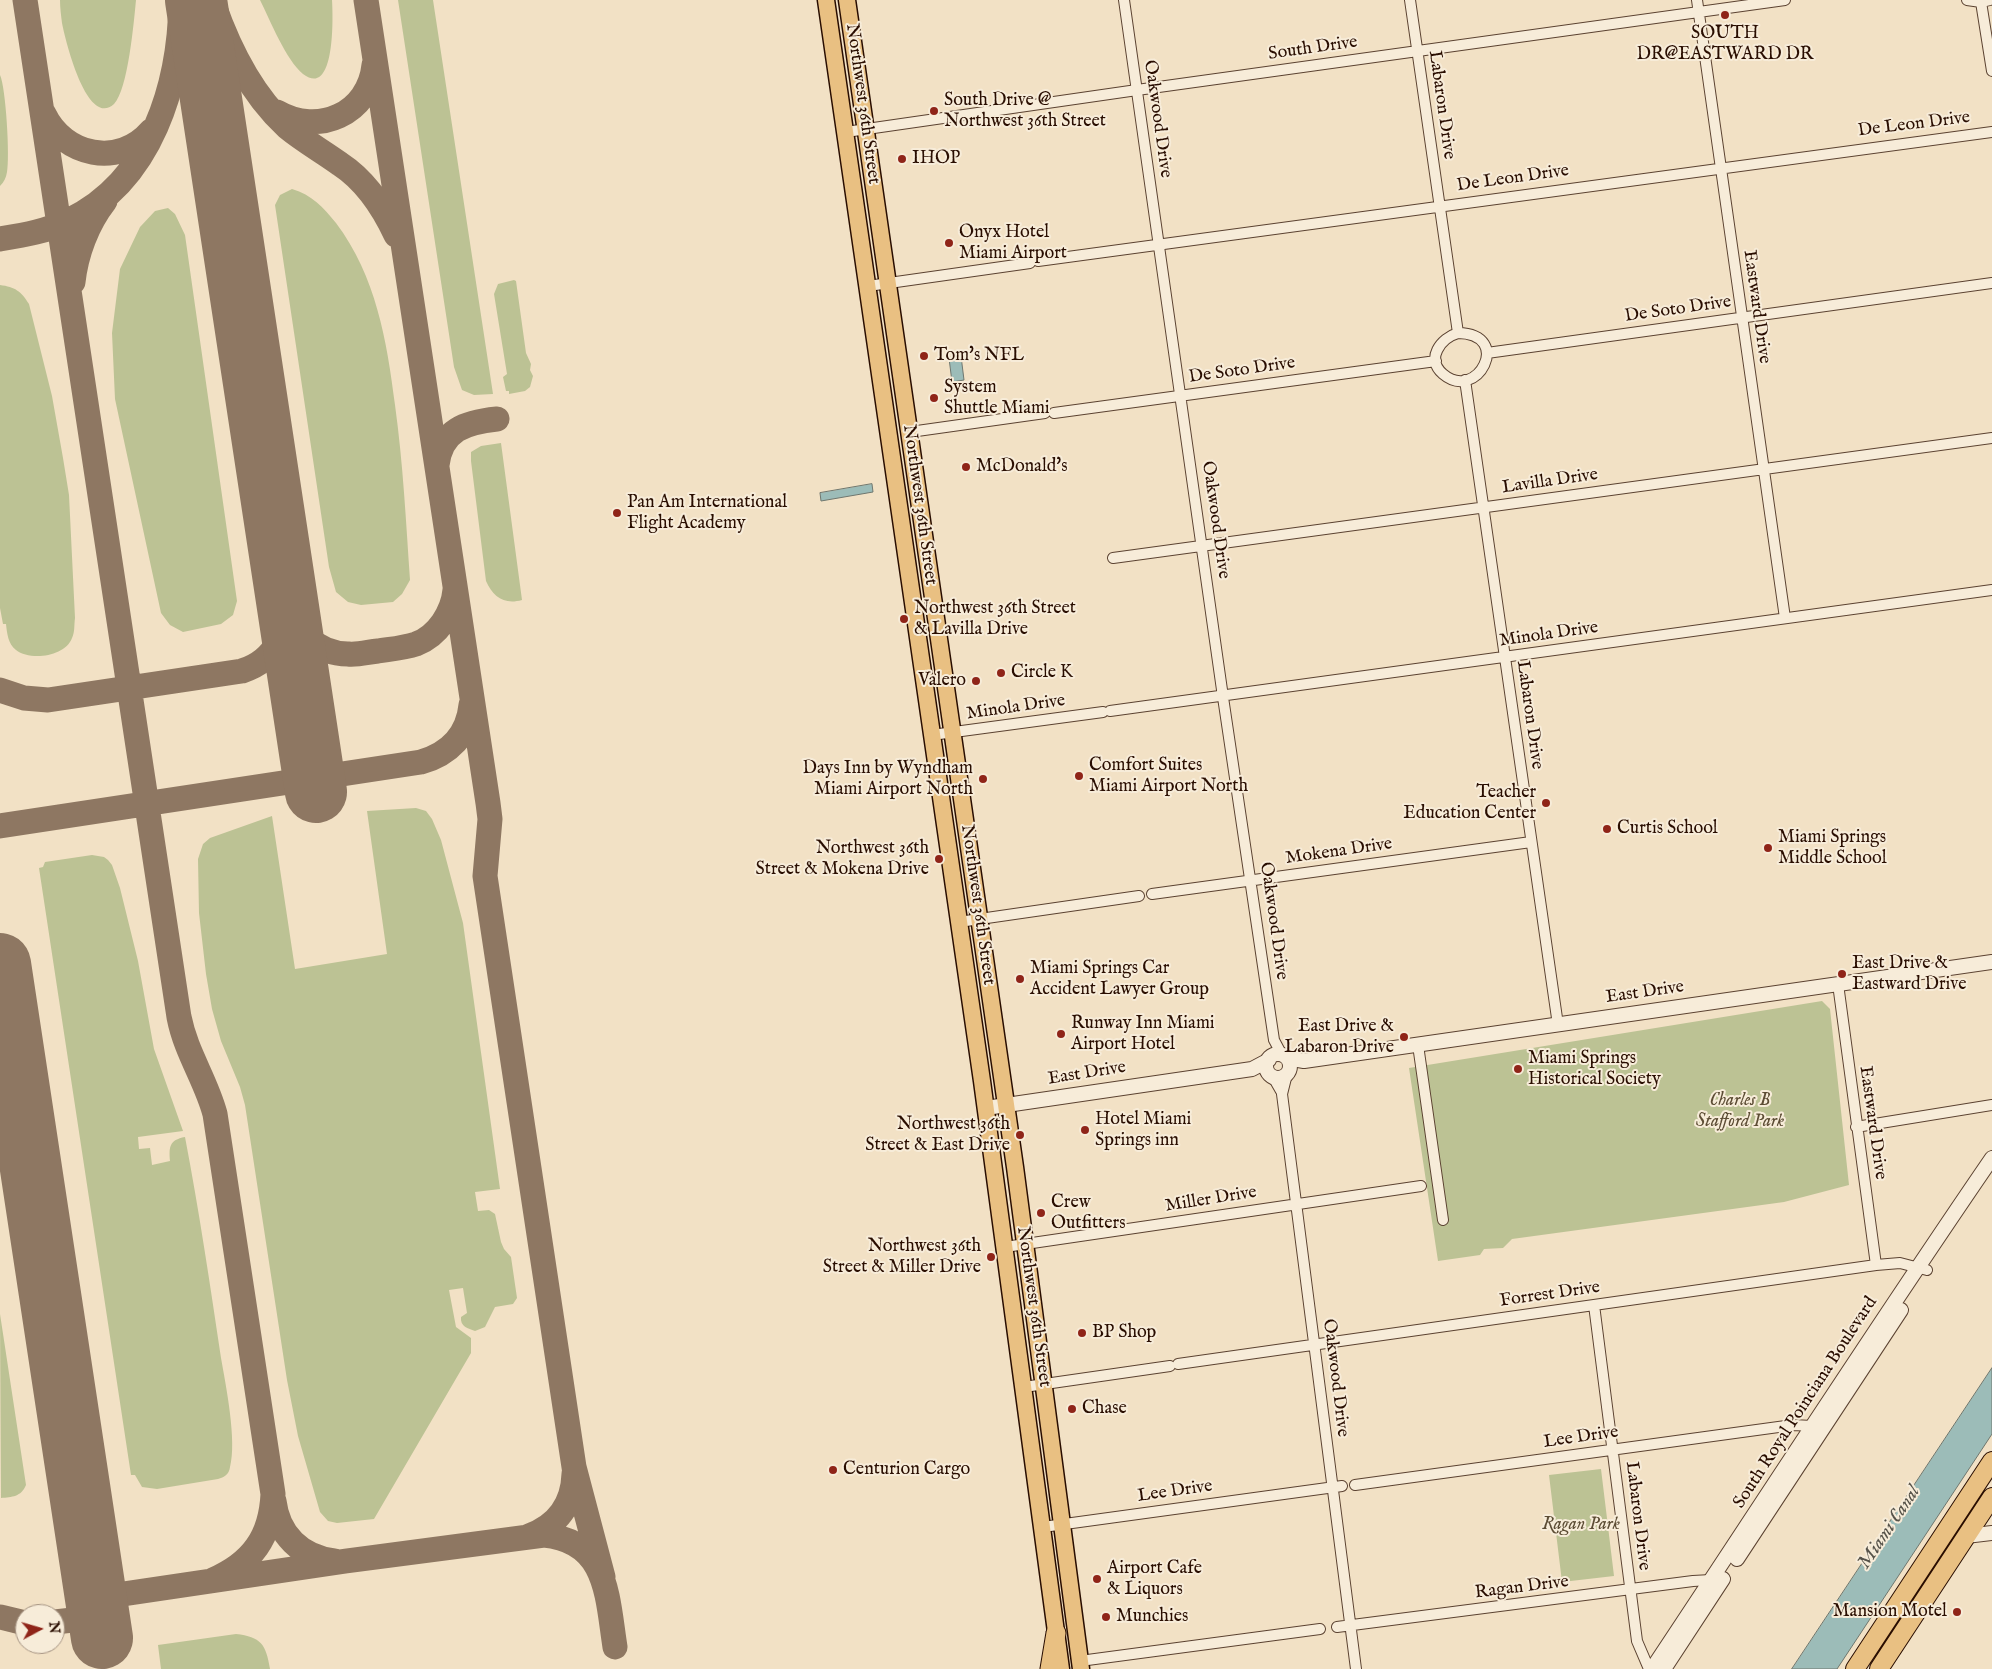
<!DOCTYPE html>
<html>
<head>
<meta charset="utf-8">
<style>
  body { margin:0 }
  #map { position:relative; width:1992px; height:1669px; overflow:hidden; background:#f2e1c5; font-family:"IM FELL English",serif }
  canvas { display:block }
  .north { position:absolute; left:15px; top:1604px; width:50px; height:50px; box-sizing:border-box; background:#f7ecd9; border:1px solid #a59382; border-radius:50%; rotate:84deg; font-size:14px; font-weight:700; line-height:20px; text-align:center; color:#290d00 }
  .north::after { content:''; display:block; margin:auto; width:18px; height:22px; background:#8f2418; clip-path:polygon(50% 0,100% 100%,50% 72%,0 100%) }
</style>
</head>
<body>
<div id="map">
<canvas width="1992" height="1669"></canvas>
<div class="north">N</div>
</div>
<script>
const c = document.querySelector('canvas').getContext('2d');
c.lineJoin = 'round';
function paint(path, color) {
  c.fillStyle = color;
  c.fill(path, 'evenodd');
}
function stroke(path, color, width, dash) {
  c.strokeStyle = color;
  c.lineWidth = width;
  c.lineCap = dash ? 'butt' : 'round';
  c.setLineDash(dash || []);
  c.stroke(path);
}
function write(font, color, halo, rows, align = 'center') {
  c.font = font + ' "IM FELL English",serif';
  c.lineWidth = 4;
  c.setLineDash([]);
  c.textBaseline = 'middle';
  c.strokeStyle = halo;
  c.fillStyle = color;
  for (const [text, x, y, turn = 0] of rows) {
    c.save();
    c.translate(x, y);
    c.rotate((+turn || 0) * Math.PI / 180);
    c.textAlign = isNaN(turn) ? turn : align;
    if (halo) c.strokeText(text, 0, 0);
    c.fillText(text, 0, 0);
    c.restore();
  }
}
const green = new Path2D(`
  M60,0h76c-2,21 -8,90 -22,104 -27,25 -49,-65 -52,-81 -1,-8 -2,-15 -2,-23z
  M260,0h72c1,14 4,99 -29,74 -17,-14 -33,-54 -43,-74z
  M398,0h35l60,394 -19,1 -12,-5 -8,-23z
  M0,75c6,13 10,83 7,97 -1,6 -3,10 -7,14z
  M292,189c20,6 31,18 44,34 40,53 51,118 59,182 8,58 11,116 15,175l-8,14 -9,8 -32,3 -13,-3 -12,-10 -7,-25 -54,-362 5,-10z
  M168,208l7,6 10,21 52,366 -4,14 -12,9 -38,8 -13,-7 -9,-12 -46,-214 -3,-66 8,-64 20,-42 15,-16z
  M514,280l2,1 10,72 5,11 -1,6 3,6 -3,11 -5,4 -16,3v-3h-3l-3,-14 4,-3 -13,-80 4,-10z
  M0,285c15,2 21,6 29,19l23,92 11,62 6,37 6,123c-1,7 0,14 -3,20 -7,19 -42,23 -56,12 -8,-6 -9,-17 -10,-26h-3l-3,-16z
  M501,443l21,157c-18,5 -29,-3 -36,-19l-15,-120v-9l10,-6z
  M416,808l10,3 6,8 9,21 22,83 37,266 -25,3 3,19 11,-1 6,4 6,28 3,7 7,8 6,41 -4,6 -18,3 -10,20 -10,4c-7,-3 -15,-4 -14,-14l6,-4 -4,-25 -14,2 7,37 15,11v15l-97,166 -37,4 -9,-2 -8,-9 -22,-76 -11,-56 -42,-275 -5,-18 -19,-46 -9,-32 -6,-35 -7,-61 -1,-54 5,-15 7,-6 62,-22 23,153 92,-15 -20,-143z
  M92,855l12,2 4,3 4,5 8,23 18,73 16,88 29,82 -45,6 1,12 11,-1 2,17 18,-4c-1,-14 -1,-21 15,-24 14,73 25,147 36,221 5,28 16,83 9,109 -1,8 -6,10 -12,12l-61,10 -15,-2 -7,-12h-4l-92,-607 4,-1 2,-5z
  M1822,1001l8,8 19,176 -65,17 -272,37 -9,9 -19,1 -4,6 -42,6 -29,-193z
  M0,1314l26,171c-5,12 -14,12 -25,13z
  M1601,1469l13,107 -52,6 -13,-107z
  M236,1634c25,3 30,10 34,35h-109l-3,-24z`);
const water = new Path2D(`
  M961,356l3,24 -12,2 -3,-24z
  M872,484l1,8 -52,9 -1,-8z
  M1992,1368v66l-155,235h-45z`);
const taxiway = new Path2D(`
  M25,0l154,1017c7,36 27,63 36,97l58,380c-2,43 -21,69 -60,86
  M212,0c16,47 38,93 75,127 17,14 35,24 53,37 26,17 43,43 56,71
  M366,0l122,803 2,16 -5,57 89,591 29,110
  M277,112c41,24 92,2 97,-47
  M44,114c20,42 75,54 107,17
  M0,239c24,-4 48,-8 70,-19 82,-40 110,-135 111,-220
  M73,282c3,-28 14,-58 32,-81
  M437,465c4,-35 29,-43 60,-46
  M287,600c7,29 29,54 61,54 10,1 20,-2 30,-3 13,-2 26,-3 38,-7 22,-8 37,-32 39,-54
  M0,690l24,8 24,2 194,-29c37,-12 44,-41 44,-76
  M0,826l421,-64c28,-8 47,-27 50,-57
  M274,1501c4,34 27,56 60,60
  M529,1536c28,-10 44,-32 45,-62
  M96,1598l250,-37 198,-26c64,6 63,61 71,112
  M0,1617l25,6
  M55,1622l44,-5`);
const runway = new Path2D(`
  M196,0l120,792
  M0,964l102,674`);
const minor = new Path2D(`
  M1124,0l100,704 50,336 8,15
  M1410,0l48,333
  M1697,0l88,618
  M1967,0l14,2 9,-2
  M1981,2l11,69
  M846,132l291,-42 648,-90
  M1038,261l954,-129
  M868,286l162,-23
  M1458,333c56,1 19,70 -15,41 -18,-15 -2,-36 15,-41z
  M1487,353l505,-70
  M1465,380l93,645
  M1054,413l382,-52
  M910,432l135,-19
  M1113,558l879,-120
  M1110,711l882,-121
  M932,735l171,-23
  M1152,894l379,-52
  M959,922l180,-26
  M1838,984l38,281
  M1418,1045l25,175
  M1287,1074l-5,20 74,575
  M1273,1077l8,14
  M1856,1127l136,-22
  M1005,1247l416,-61
  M1594,1305l43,336 12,28
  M1178,1364l698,-99 24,-2 27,7
  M1024,1387l146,-21
  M1355,1485l438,-60 19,1
  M1043,1527l299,-41
  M1337,1627l356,-46 18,-1
  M1080,1661l240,-32`);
const tertiary = new Path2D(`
  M1266 1066a12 12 0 1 1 24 0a12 12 0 1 1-24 0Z
  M1287,1058l17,3 688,-99
  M986,1108l266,-39 17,-9
  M1966,1536l26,-3
  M1737,1559l164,-249
  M1652,1669c113,-170 224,-342 340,-511
  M1664,1669l59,-90`);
const primary = new Path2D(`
  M826,0l156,1081 79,588
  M847,0l168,1167 66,502`);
const trunk = new Path2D(`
  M1855,1669l137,-208
  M1879,1669l113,-172`);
const motorway = new Path2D(`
  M1050,1669l6,-36`);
const markers = [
  [1725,15,5,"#8f2418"],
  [934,111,5,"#8f2418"],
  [902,159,5,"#8f2418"],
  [949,243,5,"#8f2418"],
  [924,356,5,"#8f2418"],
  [934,398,5,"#8f2418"],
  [966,467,5,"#8f2418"],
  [617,513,5,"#8f2418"],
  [904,619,5,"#8f2418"],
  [1001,673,5,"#8f2418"],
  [976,681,5,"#8f2418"],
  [1079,776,5,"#8f2418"],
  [983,779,5,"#8f2418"],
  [1546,803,5,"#8f2418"],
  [1607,829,5,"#8f2418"],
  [1768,848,5,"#8f2418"],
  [939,859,5,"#8f2418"],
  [1842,974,5,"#8f2418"],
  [1020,979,5,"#8f2418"],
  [1061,1034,5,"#8f2418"],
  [1404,1037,5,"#8f2418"],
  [1518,1069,5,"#8f2418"],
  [1085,1130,5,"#8f2418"],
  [1020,1135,5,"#8f2418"],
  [1041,1213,5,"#8f2418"],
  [991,1257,5,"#8f2418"],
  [1082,1333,5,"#8f2418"],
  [1072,1409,5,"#8f2418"],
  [833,1470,5,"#8f2418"],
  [1097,1579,5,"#8f2418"],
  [1957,1612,5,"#8f2418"],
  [1106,1617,5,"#8f2418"]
];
const poiNames = [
  ["SOUTH",1725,34,"center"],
  ["DR@EASTWARD DR",1725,55,"center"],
  ["South Drive @",944,101],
  ["Northwest 36th Street",944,122],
  ["IHOP",912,159],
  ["Onyx Hotel",959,233],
  ["Miami Airport",959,254],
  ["Tom's NFL",934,356],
  ["System",944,388],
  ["Shuttle Miami",944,409],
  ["McDonald's",976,467],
  ["Pan Am International",627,503],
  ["Flight Academy",627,524],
  ["Northwest 36th Street",914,609],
  ["& Lavilla Drive",914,630],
  ["Circle K",1011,673],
  ["Valero",966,681,"right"],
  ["Comfort Suites",1089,766],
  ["Miami Airport North",1089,787],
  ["Days Inn by Wyndham",973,769,"right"],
  ["Miami Airport North",973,790,"right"],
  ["Teacher",1536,793,"right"],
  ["Education Center",1536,814,"right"],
  ["Curtis School",1617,829],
  ["Miami Springs",1778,838],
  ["Middle School",1778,859],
  ["Northwest 36th",929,849,"right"],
  ["Street & Mokena Drive",929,870,"right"],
  ["East Drive &",1852,964],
  ["Eastward Drive",1852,985],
  ["Miami Springs Car",1030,969],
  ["Accident Lawyer Group",1030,990],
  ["Runway Inn Miami",1071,1024],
  ["Airport Hotel",1071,1045],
  ["East Drive &",1394,1027,"right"],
  ["Labaron Drive",1394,1048,"right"],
  ["Miami Springs",1528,1059],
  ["Historical Society",1528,1080],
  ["Hotel Miami",1095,1120],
  ["Springs inn",1095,1141],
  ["Northwest 36th",1010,1125,"right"],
  ["Street & East Drive",1010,1146,"right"],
  ["Crew",1051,1203],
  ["Outfitters",1051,1224],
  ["Northwest 36th",981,1247,"right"],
  ["Street & Miller Drive",981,1268,"right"],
  ["BP Shop",1092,1333],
  ["Chase",1082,1409],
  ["Centurion Cargo",843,1470],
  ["Airport Cafe",1107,1569],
  ["& Liquors",1107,1590],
  ["Mansion Motel",1947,1612,"right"],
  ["Munchies",1116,1617]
];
const streetNames = [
  ["South Drive",1313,49,-8],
  ["Northwest 36th Street",862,104,82],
  ["Labaron Drive",1441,105,82],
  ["Oakwood Drive",1157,119,82],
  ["De Leon Drive",1914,125,-7],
  ["De Leon Drive",1513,179,-8],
  ["Eastward Drive",1756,307,82],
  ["De Soto Drive",1678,310,-8],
  ["De Soto Drive",1242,371,-8],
  ["Lavilla Drive",1550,482,-8],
  ["Northwest 36th Street",919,505,82],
  ["Oakwood Drive",1215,520,82],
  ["Minola Drive",1549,635,-8],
  ["Minola Drive",1016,708,-8],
  ["Labaron Drive",1529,715,82],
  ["Mokena Drive",1339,852,-8],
  ["Northwest 36th Street",977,905,82],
  ["Oakwood Drive",1273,921,82],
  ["East Drive",1645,993,-8],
  ["East Drive",1087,1074,-9],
  ["Eastward Drive",1872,1123,82],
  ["Miller Drive",1211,1200,-9],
  ["Forrest Drive",1550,1295,-8],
  ["Northwest 36th Street",1033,1307,82],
  ["Oakwood Drive",1335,1378,83],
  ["South Royal Poinciana Boulevard",1806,1403,-57],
  ["Lee Drive",1581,1438,-8],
  ["Lee Drive",1175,1492,-8],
  ["Labaron Drive",1637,1516,83],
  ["Ragan Drive",1522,1588,-7]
];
const parkNames = [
  ["Charles B",1740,1101],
  ["Stafford Park",1740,1122],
  ["Ragan Park",1581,1525]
];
const waterNames = [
  ["Miami Canal",1890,1528,-56]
];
paint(green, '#bcc294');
paint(water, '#9cbcb8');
stroke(water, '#6e766e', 1);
stroke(taxiway, '#8e7762', 25);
stroke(runway, '#8e7762', 62);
stroke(minor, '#5b4231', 12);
stroke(tertiary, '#5b4231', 16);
stroke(primary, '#290d00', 19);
stroke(trunk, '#290d00', 20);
stroke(motorway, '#290d00', 21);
stroke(minor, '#f7ecd9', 10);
stroke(tertiary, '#f7ecd9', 14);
stroke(primary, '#e9c082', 16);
stroke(trunk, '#e9c082', 18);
stroke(motorway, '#e9c082', 19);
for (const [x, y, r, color] of markers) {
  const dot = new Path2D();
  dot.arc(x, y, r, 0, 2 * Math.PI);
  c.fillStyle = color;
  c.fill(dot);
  stroke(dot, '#f7ecd9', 2);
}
write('18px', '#290d00', '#f7ecd9', poiNames, 'left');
write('18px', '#290d00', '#f7ecd9', streetNames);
write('italic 18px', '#5c4c34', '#f7ecd9', parkNames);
write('italic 19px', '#57534a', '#f7ecd9', waterNames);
</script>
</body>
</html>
